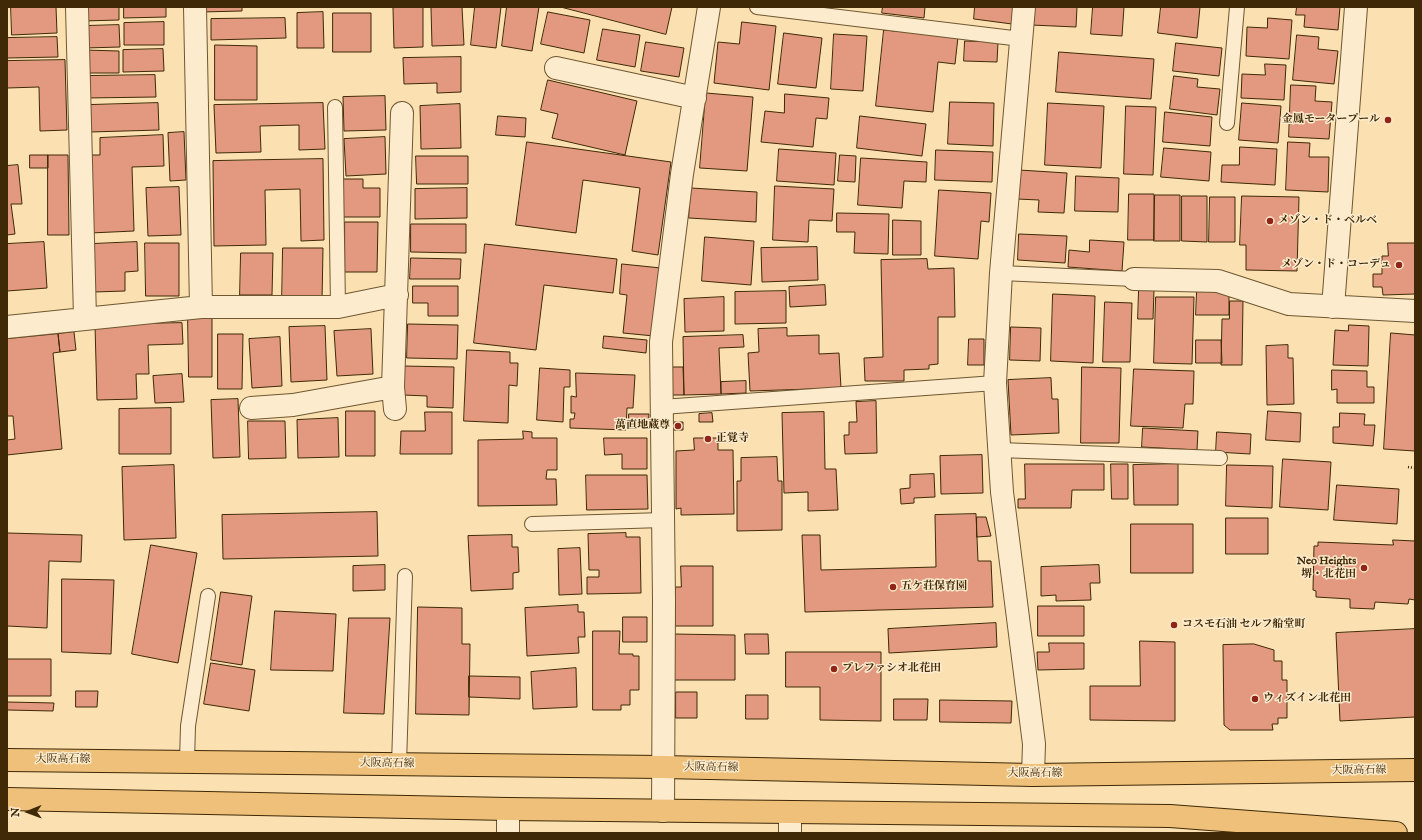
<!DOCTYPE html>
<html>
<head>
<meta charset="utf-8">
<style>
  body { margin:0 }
  #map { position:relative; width:1422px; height:840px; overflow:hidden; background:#fbe0b2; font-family:"IM FELL English",serif }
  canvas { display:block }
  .frame { position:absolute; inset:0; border:8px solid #3f2906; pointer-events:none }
  .north { position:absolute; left:8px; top:792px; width:40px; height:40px; -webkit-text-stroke:3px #fcebcd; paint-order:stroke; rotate:269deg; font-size:11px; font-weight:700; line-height:16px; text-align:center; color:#3f2906 }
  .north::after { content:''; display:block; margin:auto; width:14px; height:18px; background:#3f2906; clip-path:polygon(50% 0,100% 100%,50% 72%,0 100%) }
</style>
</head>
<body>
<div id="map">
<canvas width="1422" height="840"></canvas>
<div class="frame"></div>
<div class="north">N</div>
</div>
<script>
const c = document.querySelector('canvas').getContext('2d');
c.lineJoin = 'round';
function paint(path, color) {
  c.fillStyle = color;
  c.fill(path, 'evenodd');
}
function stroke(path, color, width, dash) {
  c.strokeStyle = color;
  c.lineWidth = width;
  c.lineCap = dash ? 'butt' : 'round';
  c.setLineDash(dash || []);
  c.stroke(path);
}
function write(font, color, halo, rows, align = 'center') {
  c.font = font + ' "IM FELL English","Noto Serif JP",serif';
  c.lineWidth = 3;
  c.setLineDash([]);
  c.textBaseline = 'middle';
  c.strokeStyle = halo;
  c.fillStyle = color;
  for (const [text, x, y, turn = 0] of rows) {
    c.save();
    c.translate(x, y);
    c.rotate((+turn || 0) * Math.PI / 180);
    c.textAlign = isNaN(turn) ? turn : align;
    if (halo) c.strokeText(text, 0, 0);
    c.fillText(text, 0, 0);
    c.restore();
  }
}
const building = new Path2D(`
  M11,7h45l1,26 -45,2z
  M83,7h36v13l-36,1z
  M124,7h42v10l-42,1z
  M202,7h40v4l-40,1z
  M423,7v40l-29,1 -1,-40z
  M462,7l2,38 -32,1 -1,-38z
  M475,7h26l-5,41 -25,-3z
  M507,7h32l-7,44 -30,-5z
  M561,7h111l-6,27z
  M883,7h42l-1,11 -42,-5z
  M975,7h39l-2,17 -38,-5z
  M1032,7h45l-1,20 -45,-2z
  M1093,7h31l-2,29 -31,-2z
  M1161,7h39l-3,31 -39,-5z
  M1297,7h43l-2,23 -34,-3 1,-12h-9z
  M323,12l1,36h-27v-35z
  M548,12l42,8 -6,33 -43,-9z
  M333,13h38v39h-38z
  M285,18l1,20 -75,2v-21z
  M1268,18l24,2 -3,39 -43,-3 1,-29 20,1z
  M164,22v23h-40v-22z
  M742,22l34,4 -7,64 -55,-7 4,-41 21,2z
  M119,25l1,22 -35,1v-22z
  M603,29l37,6 -5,32 -38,-7z
  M884,30l74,7 -3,27 -17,-2 -5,50 -57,-6z
  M784,33l38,5 -6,50 -38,-4z
  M834,34l33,2 -4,55 -32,-2z
  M1297,35l22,2 -1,12 20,2 -4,33 -41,-4z
  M57,37l1,20 -51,1v-20z
  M965,41l33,1 -1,20 -33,-1z
  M646,42l38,6 -5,29 -38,-6z
  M1176,43l46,5 -3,28 -46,-5z
  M215,45l42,1v54h-42z
  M163,49l1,22 -41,1v-22z
  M84,50l35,1v22h-35z
  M1059,52l95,7 -3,40 -95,-7z
  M461,57v35l-24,1v-10l-33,1 -1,-26z
  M65,60l2,70 -27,1 -1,-44 -32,1v-27z
  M1265,64l21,1 -2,35 -43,-2 1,-24 23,1z
  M155,75l1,22 -70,1v-22z
  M1174,76l24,3 -1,8 23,2 -3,26 -47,-6z
  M548,80l89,21 -12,54 -73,-17 6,-24 -17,-4z
  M1291,85l25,1 -1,15 17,1 -3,37 -40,-2z
  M706,93l47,4 -6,74 -47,-3z
  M785,94l44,4 -2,21 -11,-1 -3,29 -52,-5 4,-31 19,2z
  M385,96l1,34 -42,1 -1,-34z
  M950,102l44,1 -1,43 -45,-2z
  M158,103l1,27 -69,2 -1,-27z
  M323,103l2,46 -26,1v-25l-39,1 1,26 -45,1 -2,-48z
  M1048,103l56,3 -3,62 -56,-3z
  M1242,103l39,3 -3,37 -39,-3z
  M460,104l1,44 -40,1 -1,-43z
  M1126,106l30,1 -3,68 -29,-1z
  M1165,112l47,5 -2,29 -47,-4z
  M498,116l28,2 -1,19 -29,-2z
  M860,116l66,8 -4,32 -65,-8z
  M184,132l2,48 -16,1 -2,-48z
  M163,135l1,31 -32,1 2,64 -44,2 -3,-78h13v-17z
  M385,137l1,37 -40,2 -2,-37z
  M527,142l144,20 -13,93 -26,-4 8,-63 -57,-8 -7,53 -60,-8z
  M1288,142l22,1 -1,14h20l-1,35 -42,-2z
  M1240,147l37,2 -2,36 -54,-3 1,-17h17z
  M1164,148l47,4 -2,29 -48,-4z
  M779,149l57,4 -2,32 -57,-4z
  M936,150l57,2 -1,30 -57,-2z
  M30,155h18v13h-18z
  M48,155h20l1,80h-21z
  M840,155l16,1 -1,26 -17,-1z
  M416,156h52v28h-51z
  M861,158l66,4 -1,20 -22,-1 -2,27 -44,-3z
  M323,159l1,81 -23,1 -1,-52 -35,1 1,55 -52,1 -1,-85z
  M18,165l4,39h-11l4,30 -8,1v-69z
  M1019,170l48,3 -3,40 -26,-1 1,-12 -22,-1z
  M1076,176l43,2 -1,34 -43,-1z
  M342,179h21v9h17v29h-38z
  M775,186l59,3 -2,32 -23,-1 -1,22 -35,-2z
  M179,187l2,48 -33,1 -2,-48z
  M467,188v30l-52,1v-30z
  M691,188l66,4 -1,30 -67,-4z
  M939,190l52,3 -2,29 -8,-1 -3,38 -43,-3z
  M1129,194h25v46h-26z
  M1155,195h25v46h-26z
  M1182,196h25v46l-25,-1z
  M1242,196l57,1 -2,74 -51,-1v-25h-6z
  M1210,197h25v45h-26z
  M837,213l52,1 -1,40 -34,-1 1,-21h-18z
  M893,220l28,1v34h-28z
  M345,222h33l-1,50h-32z
  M411,224h55v29l-55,-1z
  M1019,234l48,2 -2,27 -47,-3z
  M705,237l49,4 -3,44 -49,-4z
  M1090,240l34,2 -2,29 -54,-4 1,-17 20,2z
  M44,242l3,46 -40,3v-47z
  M137,242l1,29 -13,1v19l-31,1 -2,-48z
  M145,243h34v53h-33z
  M1388,243h27v51l-32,1 -1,-8h-9v-13h9v-18h6z
  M485,244l132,15 -4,34 -69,-8 -8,65 -62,-7z
  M817,247l1,33 -56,2 -1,-34z
  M283,248h40l-1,53h-40z
  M241,253h32l-1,42h-32z
  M411,258l50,1 -1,20h-50z
  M927,259l1,10 26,-1 1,49h-17v47l-9,1v4l-25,1v11h-39l-1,-23 19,-1 -2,-97z
  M622,264l39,4 -7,68 -31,-3 4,-38 -7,-1z
  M825,285l1,20 -36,2 -1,-20z
  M413,286h45v30h-30v-13h-15z
  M1139,290h15l-1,29h-15z
  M786,291v32l-51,1v-32z
  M1197,291l32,1v23h-33z
  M1053,294l42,2 -2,67 -42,-2z
  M724,297v34l-39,1 -1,-33z
  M1156,297h38l-2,67 -38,-1z
  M1230,301h13l-1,64h-21l1,-46h7z
  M1105,302l27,1 -2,59h-27z
  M188,318h24v59h-23z
  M182,323l1,21 -35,1 1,29h-13l1,25 -40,1 -2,-75z
  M408,324l50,1 -1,34 -50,-1z
  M1349,325l20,1 -1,40 -35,-1 2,-35 13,1z
  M325,326l2,54 -36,2 -2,-55z
  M1011,327l30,1 -1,33 -30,-1z
  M787,328v8l32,-1v19l20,-1 2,35 -91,3 -2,-38 11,-1 -1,-23z
  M371,329l2,45 -36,2 -3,-45z
  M74,332l2,18 -16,2 -2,-18z
  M1391,333l24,2v116l-31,-2z
  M58,334l2,18 -7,1 9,96 -55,6v-15l8,-1 -2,-23h-6v-77z
  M218,334h25l-1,55h-24z
  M743,335l1,12 -25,1 2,46 -37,1 -1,-58z
  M604,336l43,4 -1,13 -43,-5z
  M280,337l2,49 -30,2 -3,-49z
  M969,339h15v26h-16z
  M1196,340h25l1,23h-26z
  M1288,345v13h5l1,46 -27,1 -1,-59z
  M467,350l43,2v11h8l-1,23 -8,-1 -1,38 -44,-2z
  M403,366l51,1 -1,41 -26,-1v-11l-24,-1z
  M671,367h12l1,28h-13z
  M1082,367l39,1 -2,75h-38z
  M540,368l30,2v17h-6l-1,35 -26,-2z
  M1134,369l60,2 -1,33h-8l-2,24 -52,-2z
  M1332,370l35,1v16h7v16h-37v-14l-5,1z
  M576,373l59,2 -2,33h-6l-1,22 -56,-2v-9h4l1,-6h-4v-17l5,1z
  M182,374l2,28 -29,1 -2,-27z
  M1051,378l1,21h6l1,34 -48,2 -3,-55z
  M746,381v12l-25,1v-12z
  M238,399l2,58 -27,1 -2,-58z
  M876,401l1,52 -32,1 -1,-19h5v-13h8l-1,-20z
  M171,408v46h-52v-45z
  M346,411h29v45h-29z
  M1268,411l33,2 -1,29 -34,-2z
  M425,412h27v42h-52l1,-23h24z
  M824,412l1,57h11l2,41 -30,1v-19l-24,1 -2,-80z
  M712,413l1,9h-14v-8z
  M1340,413l25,1 -1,11h11l-2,21 -40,-3v-16h6z
  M629,414h20l-1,13h-19z
  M338,418l1,39 -41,1 -1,-38z
  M248,421h37l1,37 -37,1z
  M673,422h10v8h-9z
  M1143,428l55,3 -1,19 -55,-3z
  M523,431l9,1v6h25v32h-10l-1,9h10l1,26 -79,1v-66l45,-1z
  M1217,432l34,2 -1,20 -34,-2z
  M604,438h43v31h-25v-15l-17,1z
  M694,438h24v12h15l1,64 -53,1v-7l-5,1v-58l18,-1z
  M982,455l1,38 -42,1 -1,-38z
  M777,457l1,24h4v49l-45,1v-50h4v-23z
  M1283,459l48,3 -3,48 -48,-3z
  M1025,464h79v26h-32l-1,18h-53v-9h7z
  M1111,464h17v35h-16z
  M1178,464v41h-44l-1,-40z
  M174,465l2,73 -52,2 -2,-73z
  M1227,465l46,1 -1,42 -46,-2z
  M934,474l1,23 -21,1v5l-13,1 -1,-15 10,-1v-13z
  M586,475h61l1,34 -61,1z
  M1337,485l62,4 -2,35 -63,-4z
  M377,512l1,44 -155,3 -1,-44z
  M976,514l2,47h13l2,46 -188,5 -3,-77h18l1,35 115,-3 -1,-52z
  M977,517h9l5,19 -14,1z
  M1226,518h42v36h-42z
  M1131,524h62v49h-62z
  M7,533l75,2 -1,27 -32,-1 -2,67 -40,-2z
  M626,533v4h14l1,56 -54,1v-17h12v-7h-10l-1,-36z
  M512,535v12h6l1,25 -6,1v16l-42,2 -3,-55z
  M1393,540l22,1v59l-6,-1 -1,5 -33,-2 -1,7 -24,-1v-9l-34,-2v-6l-3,-1 1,-44h4v-4l75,3z
  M151,545l46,8 -19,110 -46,-9z
  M580,548l2,46 -23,1 -1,-46z
  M385,565v25l-32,1v-25z
  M1099,565l1,18h-10l1,17 -35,1v-6l-15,1v-29z
  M681,566h32v60h-38v-39h6z
  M62,579l52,1 -3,74 -49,-2z
  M221,592l31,4 -10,69 -31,-5z
  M578,605v7h6l1,25h-7l1,16 -52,3 -2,-48z
  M1038,606h46v30h-46z
  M418,607l44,1v36h8l-1,71 -53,-1z
  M275,611l61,3 -3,57 -62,-1z
  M623,617h24v25h-24z
  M349,618h41l-6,96 -40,-1z
  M996,623l1,24 -108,6 -1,-24z
  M1415,629v88l-75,4 -4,-88z
  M593,631h27l-1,23h14v2h6v34h-9v15h-9v5h-28z
  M673,634l62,1v45h-62z
  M745,634h23l1,20h-23z
  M1140,641l35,1v79l-85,-1v-34h50z
  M1049,643h35v26l-46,1 -1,-18h12z
  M1254,644l20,6v11h8v19h5v38h-9v6h-6l1,6h-43l-6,-5 -1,-80z
  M786,652h95v69l-61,-1v-33h-34z
  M7,659h44v37h-44z
  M211,663l44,7 -6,41 -45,-7z
  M576,668l1,39 -44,2 -2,-37z
  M469,676l51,1v22l-51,-2z
  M76,691h22l-1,16h-21z
  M676,692h21v26h-21z
  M746,695h22v24h-22z
  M894,699h34l-1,21h-33z
  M940,700l72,1 -1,22 -71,-1z
  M7,702l47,1 -1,8 -46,-1z`);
const path = new Path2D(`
  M1408,467l7,1`);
const service = new Path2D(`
  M757,7l264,32
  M335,107l3,200
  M1227,123l10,-116
  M1001,273l133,6
  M662,407l333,-24
  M999,450l221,8
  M532,524l131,-4
  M187,761l1,-35 20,-130
  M399,764l6,-188`);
const minor = new Path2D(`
  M77,7l8,311
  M1024,7l-23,266 -6,110 7,109 32,252 -1,31
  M556,68l139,30
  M1134,279l84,2 71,23 126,7
  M201,307h137l59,-12
  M1333,307l23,-300
  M7,327l194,-20 -6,-300
  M251,408l42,-3 100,-18
  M395,409l-2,-22 9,-274
  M663,811l1,-211 -3,-258 21,-168 27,-167
  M790,813v20
  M508,833v-24`);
const primary = new Path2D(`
  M7,760l656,7 370,8 382,-5
  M7,799l501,10 662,7 226,17`);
const markers = [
  [1388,120,4,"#8f2418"],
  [1270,221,4,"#8f2418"],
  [1399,265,4,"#8f2418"],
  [678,426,4,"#8f2418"],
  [708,439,4,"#8f2418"],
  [1364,568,4,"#8f2418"],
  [893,587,4,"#8f2418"],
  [1174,625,4,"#8f2418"],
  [834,669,4,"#8f2418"],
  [1255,699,4,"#8f2418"]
];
const poiNames = [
  ["金鳳モータープール",1380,120,"right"],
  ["メゾン・ド・ベルベ",1278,221],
  ["メゾン・ド・コーデュ",1391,265,"right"],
  ["萬直地蔵尊",670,426,"right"],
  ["正覚寺",716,439],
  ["Neo Heights",1356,562,"right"],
  ["堺・北花田",1356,575,"right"],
  ["五ケ荘保育園",901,587],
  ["コスモ石油 セルフ船堂町",1182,625],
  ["プレファシオ北花田",842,669],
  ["ウィズイン北花田",1263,699]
];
const streetNames = [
  ["大阪高石線",63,760],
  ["大阪高石線",387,764,1],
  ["大阪高石線",711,768,1],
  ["大阪高石線",1359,771,-1],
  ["大阪高石線",1035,774]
];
paint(building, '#e29980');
stroke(building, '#3f2906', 1);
stroke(service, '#6e5731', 16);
stroke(minor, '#6e5731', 24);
stroke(primary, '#3f2906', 24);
stroke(path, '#3f2906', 2.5, [1, 2]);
stroke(service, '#fcebcd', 14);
stroke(minor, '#fcebcd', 22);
stroke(primary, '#eec079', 22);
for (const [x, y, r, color] of markers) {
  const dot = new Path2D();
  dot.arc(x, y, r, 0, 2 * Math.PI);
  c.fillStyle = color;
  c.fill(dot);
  stroke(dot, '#fcebcd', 1.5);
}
write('bold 11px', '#3f2906', '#fcebcd', poiNames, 'left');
write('11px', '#3f2906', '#fcebcd', streetNames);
</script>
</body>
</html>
